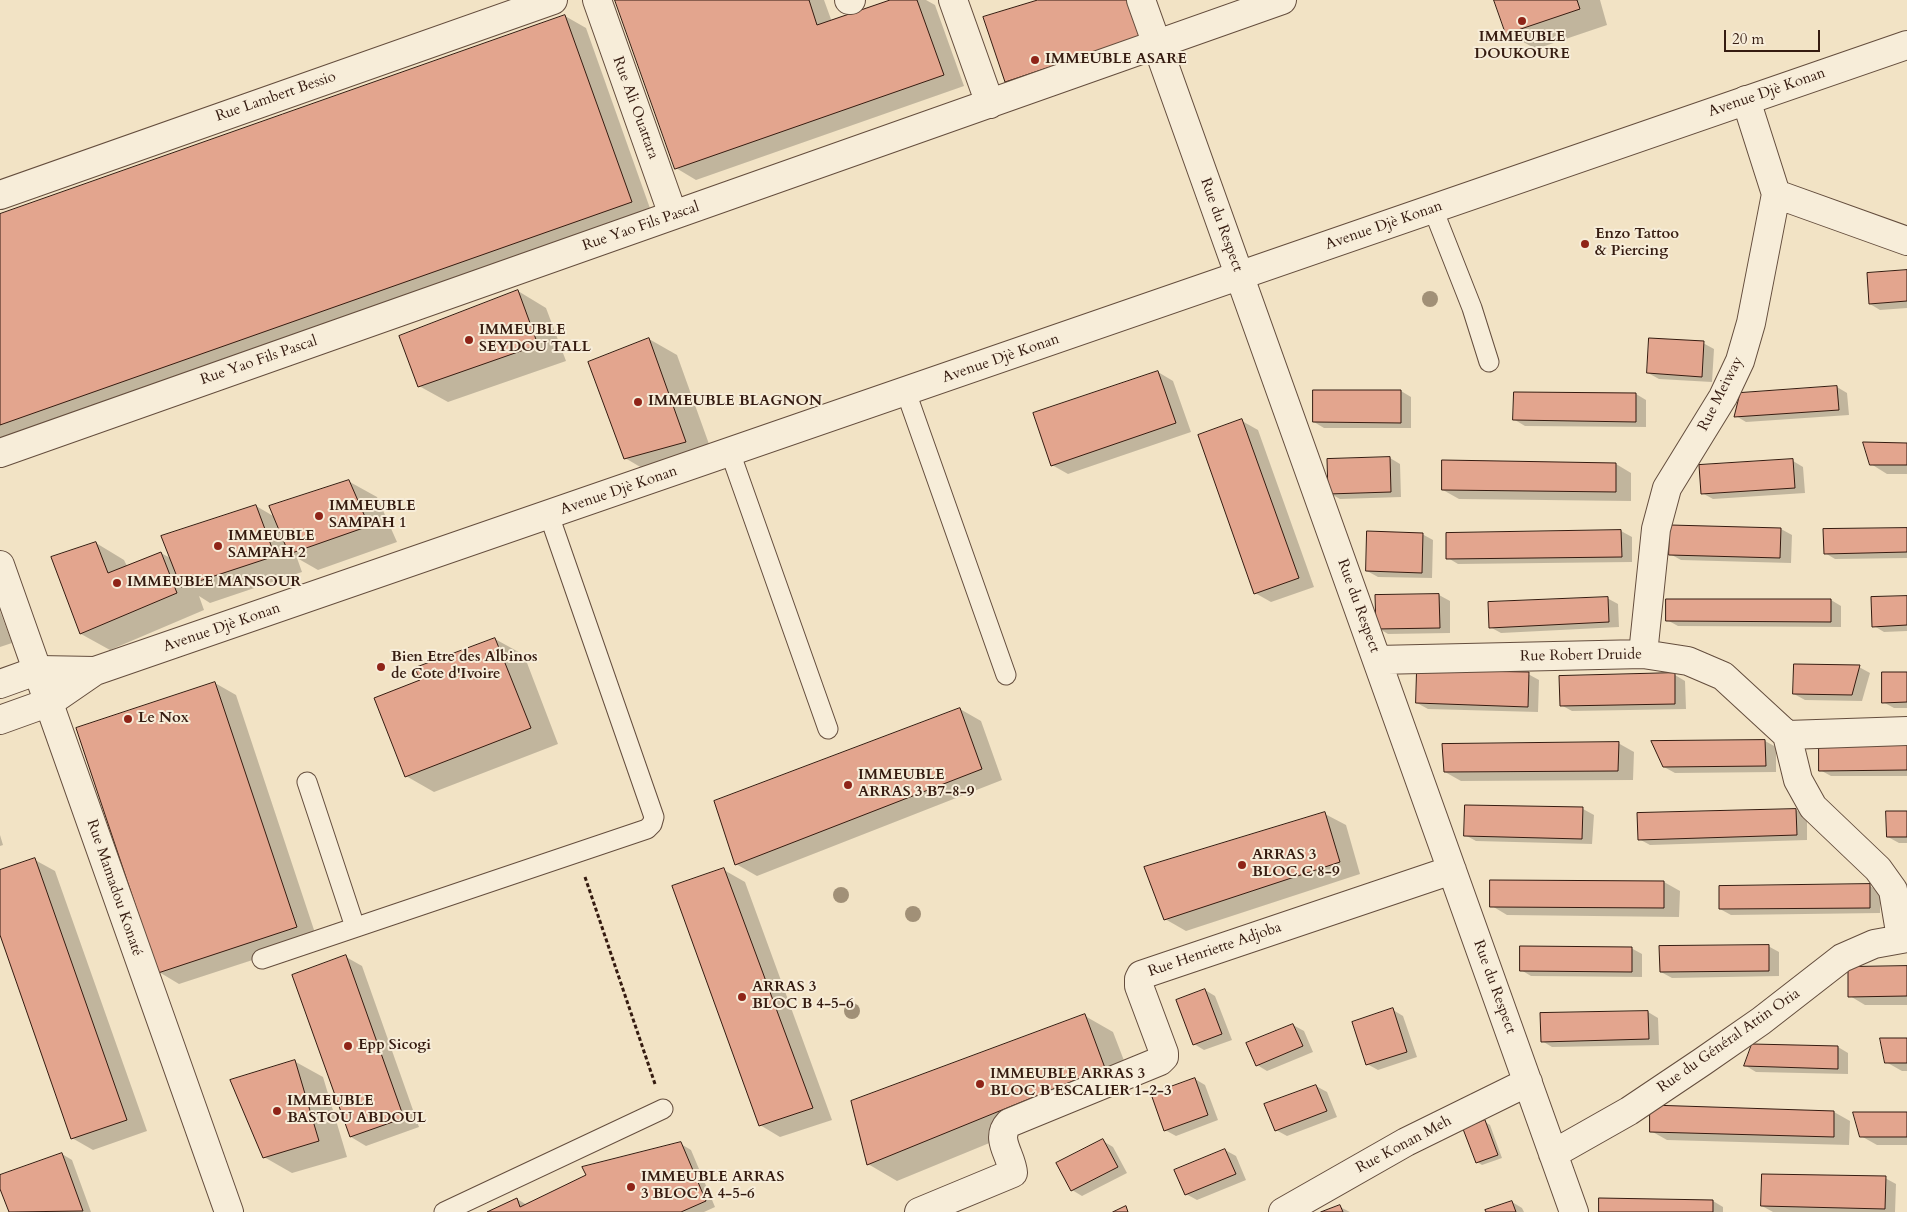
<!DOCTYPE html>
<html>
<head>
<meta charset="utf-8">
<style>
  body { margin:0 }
  #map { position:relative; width:1907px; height:1212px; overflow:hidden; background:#f2e3c5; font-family:Cardo,serif }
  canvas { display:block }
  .scale { position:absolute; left:1724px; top:30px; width:96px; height:22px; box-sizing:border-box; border:2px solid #351b10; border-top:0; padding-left:6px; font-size:15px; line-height:18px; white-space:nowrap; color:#351b10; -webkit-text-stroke:4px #f7edd9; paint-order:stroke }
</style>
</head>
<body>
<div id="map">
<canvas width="1907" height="1212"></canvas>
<div class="scale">20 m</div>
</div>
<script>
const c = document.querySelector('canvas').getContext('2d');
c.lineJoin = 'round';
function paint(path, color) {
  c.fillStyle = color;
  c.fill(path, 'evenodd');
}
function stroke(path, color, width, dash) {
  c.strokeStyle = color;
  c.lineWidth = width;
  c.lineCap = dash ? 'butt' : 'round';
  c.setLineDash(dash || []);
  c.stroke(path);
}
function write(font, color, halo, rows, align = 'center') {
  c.font = font + ' Cardo,serif';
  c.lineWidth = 4;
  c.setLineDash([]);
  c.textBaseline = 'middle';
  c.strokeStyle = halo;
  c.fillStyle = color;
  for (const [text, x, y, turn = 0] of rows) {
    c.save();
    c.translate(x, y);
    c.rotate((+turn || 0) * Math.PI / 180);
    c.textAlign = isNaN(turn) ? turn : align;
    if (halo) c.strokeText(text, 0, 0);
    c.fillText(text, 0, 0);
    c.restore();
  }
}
const shadow = new Path2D(`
  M616,0h208l8,22 62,-22h32l9,5 29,81 -268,94 -20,-12z
  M1042,0h107l-114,98 -29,-17z
  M1496,0h104l7,25 -71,24 -29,-16z
  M565,16l21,12 66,186 -652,225v-224z
  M1907,271v37l-27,2 -10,-6z
  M518,291l28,17 20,53 -118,41 -29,-16z
  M649,339l28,16 37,103 -60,17 -29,-17z
  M1703,343l11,6 -2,33 -53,-3 -11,-6z
  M1158,372l15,9 18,51 -123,42 -16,-9z
  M1837,387l10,6 2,22 -103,7 -10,-6z
  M1401,391l10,6v31h-87l-10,-6z
  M1515,393l121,1 10,6v27l-121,-1 -10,-6z
  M1242,421l16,9 56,157 -43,15 -16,-9z
  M1907,444v30h-20l-16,-10z
  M1390,458l10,6 1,33 -61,2 -11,-6z
  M1793,461l10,6 2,26 -92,6 -11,-6z
  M1616,464l15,9v28l-172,-2 -16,-9z
  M348,481l29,16 20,45 -79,28 -21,-12 5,14 -92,31 -11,-7 5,14 -94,40 -29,-16 -28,-76 43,-15 28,17 3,6 34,-13 11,6 84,-53 19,11z
  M1671,526l110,3 11,6 -1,28 -110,-3 -11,-6z
  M1907,529v29l-72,1 -10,-6z
  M1621,531l11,6v25l-174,2 -10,-6 -1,-24z
  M1422,534l11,6 -1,38 -54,-1 -11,-6z
  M1439,595l11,6v32l-62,1 -10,-6 -2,-32z
  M1907,597v34l-23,1 -10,-6z
  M1607,598l11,6 1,23 -118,6 -11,-6z
  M1831,600l10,6v21l-163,-1 -11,-6z
  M0,611l12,32 -12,4z
  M495,639l29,16 34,89 -124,48 -28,-16 15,-95z
  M1859,667l11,6 -8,28 -57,-1 -11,-6z
  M1907,673v35h-13l-11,-6z
  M1528,674l11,6 -1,32 -110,-3 -11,-6z
  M1675,675l10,6 1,28 -114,2 -11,-6z
  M215,683l21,12 81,244 -138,45 -20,-12z
  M960,709l21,12 21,59 -245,96 -21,-12z
  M1765,741l11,6v25l-101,1 -11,-6 -11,-25z
  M1618,743l16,9 -1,28 -172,1 -16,-9z
  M1907,743v33h-76l-11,-6z
  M1466,806l117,3 11,6 -2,29 -116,-3 -11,-6z
  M1796,810l11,6v24l-157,5 -11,-6v-25z
  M1907,812v31h-8l-11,-6z
  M1325,814l21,11 14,49 -174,57 -21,-12z
  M0,835l3,10 -3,1z
  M35,860l20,11 92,260 -54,19 -21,-12 -72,-207v-59z
  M724,870l21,12 87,238 -52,17 -20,-12z
  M1664,882l16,9 -1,26 -172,-2 -15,-9z
  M1870,886l10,6v21l-149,2 -11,-6z
  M1768,946l11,6v24l-107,2 -11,-6z
  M1631,948l11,6v23l-111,-1 -10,-6z
  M346,957l16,9 57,161 -53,19 -15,-9z
  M1907,967v38h-42l-15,-9z
  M1205,990l10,6 17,44 -28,10 -10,-6z
  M1393,1010l10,6 14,41 -39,13 -11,-6z
  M1648,1012l10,6 1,27 -107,2 -10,-6z
  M1085,1016l28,16 20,52 -236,97 -29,-17z
  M1293,1025l11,6 9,21 -46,19 -10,-6z
  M1907,1040v31h-5l-16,-9z
  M1838,1047l10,6v21l-92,-2 -10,-6z
  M294,1061l29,16 24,80 -55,16 -28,-16z
  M1195,1079l10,6 13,35 -42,16 -11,-6z
  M1316,1086l11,6 10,25 -50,19 -11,-6z
  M1652,1107l182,5 16,9 -1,24 -182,-5 -16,-9z
  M1907,1113v32h-30l-16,-9z
  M1485,1122l5,3 12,33 -20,7 -5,-3z
  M1103,1141l10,6 14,26 -45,23 -10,-6z
  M681,1144l10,6 24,57 -11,5h-214l27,-13 10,6z
  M1225,1150l11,6 10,24 -49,20 -11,-6z
  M62,1154l10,6 19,52h-81l-10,-26v-9z
  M1885,1178l11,6 -1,28h-122l-11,-6z
  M1713,1201l10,6v5h-122z
  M1512,1202l10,6 2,4h-37z
  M1340,1207l10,5h-25z`);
const building = new Path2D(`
  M615,0h194l8,25 73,-25h27l27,75 -269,94z
  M1038,0h89l13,37 -135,45 -22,-65z
  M1494,0h83l3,9 -74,25z
  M565,15l67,187 -632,223v-211z
  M1907,270v31l-38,3 -2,-31z
  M518,290l20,55 -120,42 -19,-51z
  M649,338l37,104 -62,17 -36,-97z
  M1649,338l55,3 -2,36 -55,-4z
  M1158,371l18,52 -125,43 -18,-53z
  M1837,386l2,24 -105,7 6,-24z
  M1313,390h88v33l-88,-1z
  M1514,392l122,1v29l-123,-2z
  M1242,419l57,159 -45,16 -56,-159z
  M1863,442l44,1v22h-37z
  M1390,457l1,35 -63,2 -1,-35z
  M1793,459l2,29 -94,6 -2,-29z
  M1442,460l174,3v29l-174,-2z
  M349,480l20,46 -80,28 -20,-48z
  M256,505l19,51 -94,31 -20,-51z
  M1670,525l111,3 -1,30 -111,-3z
  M1907,528v24l-83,2 -1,-25z
  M1621,530l1,27 -176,2v-26z
  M1367,531l56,2 -1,40 -56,-2z
  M96,542l12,31 53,-21 16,41 -97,41 -29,-77z
  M1439,594l1,34 -64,1 -1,-34z
  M1907,596v29l-35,2 -1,-30z
  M1608,597l1,25 -120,6 -1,-26z
  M1666,599h165v23l-165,-1z
  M495,638l36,90 -126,49 -31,-79 46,-18 -5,-12z
  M1794,664l66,1 -8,30 -59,-1z
  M1417,670l112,2 -1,35 -112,-4z
  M1882,672h25v30l-25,1z
  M1675,673v31l-115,2 -1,-30z
  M215,682l82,245 -139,46 -82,-245z
  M960,708l22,61 -247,96 -21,-64z
  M1765,740l1,26 -103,1 -12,-26z
  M1619,742l-1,29 -174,1 -2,-28z
  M1819,742h88v28l-88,1z
  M1465,805l118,2 -1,32 -118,-3z
  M1796,809l1,26 -159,5 -1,-27z
  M1886,811h21v26h-20z
  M1325,812l15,50 -176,58 -20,-53z
  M35,858l92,262 -56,19 -71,-204v-65z
  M724,868l89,240 -54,18 -87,-240z
  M1490,880l174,1v27l-174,-1z
  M1870,884v24l-151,1v-23z
  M1769,945v26l-109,1 -1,-26z
  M1520,946l112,1v25l-112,-1z
  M346,955l58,163 -54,19 -58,-162z
  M1907,966v30l-59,1v-30z
  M1205,989l17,45 -29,11 -17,-45z
  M1393,1008l14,44 -41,13 -14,-43z
  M1648,1011l1,28 -108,3 -1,-29z
  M1085,1014l20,54 -238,97 -16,-64z
  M1293,1024l10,22 -47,20 -10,-23z
  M1880,1038h27v25h-22z
  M1752,1044l86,2v23l-94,-3z
  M295,1060l24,81 -56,17 -33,-78z
  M1195,1078l13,37 -44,16 -13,-37z
  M1316,1085l11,26 -52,20 -11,-27z
  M1650,1105l184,6v26l-184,-5z
  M1853,1112h54v25h-47z
  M1485,1120l13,35 -22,8 -13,-34z
  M1103,1139l15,28 -47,24 -15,-28z
  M681,1142l25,59 -25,11h-194l30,-14 3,9 66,-32 -4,-8z
  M1225,1149l11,25 -51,21 -11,-25z
  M62,1153l21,58 -74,1 -9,-23v-14z
  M1762,1174l124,2 -1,33 -124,-3z
  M1599,1198l114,2v12h-114z
  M1512,1201l4,11h-30l-1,-2z
  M1340,1205l3,7h-22z
  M1126,1206l2,6h-15z`);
const path = new Path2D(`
  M585,877l70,207`);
const service = new Path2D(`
  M1433,209l39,99 17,54
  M906,392l100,283
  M730,452l98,277
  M307,782l48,145
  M262,959l385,-130 5,-5 2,-7 -105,-302
  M444,1212l219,-103`);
const minor = new Path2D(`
  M597,0l76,215
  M849,0h2
  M953,0l37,104
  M1141,0l433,1212
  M1776,194l131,47
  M0,195l553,-195
  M0,453l1282,-453
  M0,565c77,215 152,431 229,647
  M1643,654l13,-125 11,-41 56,-91 17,-36 11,-38 25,-129 -30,-94
  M1377,660l266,-6 45,7 35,15 64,59 11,45 15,27 65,62 15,21 8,48
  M1787,735l120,-4
  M1553,1154l76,-43 73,-49 59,-41 81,-63 32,-14 33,-6
  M919,1212l94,-39c-1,-18 -19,-34 -4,-50l151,-62 4,-4v-4l-25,-67v-7l2,-4 311,-105
  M1283,1212l123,-70 122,-60`);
const tertiary = new Path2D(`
  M0,684l39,-14 56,1
  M0,720l50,-18 45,-31 1812,-626`);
const trees = [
  [1430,299],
  [841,895],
  [913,914],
  [852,1011]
];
const markers = [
  [1522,21,5,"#8f2418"],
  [1035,60,5,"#8f2418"],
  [1585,244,5,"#8f2418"],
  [469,340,5,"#8f2418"],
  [638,402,5,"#8f2418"],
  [319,516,5,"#8f2418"],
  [218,546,5,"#8f2418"],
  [117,583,5,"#8f2418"],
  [381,667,5,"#8f2418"],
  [128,719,5,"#8f2418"],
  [848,785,5,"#8f2418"],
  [1242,865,5,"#8f2418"],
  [742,997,5,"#8f2418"],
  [348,1046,5,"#8f2418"],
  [980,1084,5,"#8f2418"],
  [277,1111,5,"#8f2418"],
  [631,1187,5,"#8f2418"]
];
const poiNames = [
  ["IMMEUBLE",1522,38,"center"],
  ["DOUKOURE",1522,55,"center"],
  ["IMMEUBLE ASARE",1045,60],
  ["Enzo Tattoo",1595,235],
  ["& Piercing",1595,252],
  ["IMMEUBLE",479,331],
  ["SEYDOU TALL",479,348],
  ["IMMEUBLE BLAGNON",648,402],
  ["IMMEUBLE",329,507],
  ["SAMPAH 1",329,524],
  ["IMMEUBLE",228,537],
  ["SAMPAH 2",228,554],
  ["IMMEUBLE MANSOUR",127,583],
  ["Bien Etre des Albinos",391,658],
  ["de Cote d'Ivoire",391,675],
  ["Le Nox",138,719],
  ["IMMEUBLE",858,776],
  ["ARRAS 3 B7-8-9",858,793],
  ["ARRAS 3",1252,856],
  ["BLOC C 8-9",1252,873],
  ["ARRAS 3",752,988],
  ["BLOC B 4-5-6",752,1005],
  ["Epp Sicogi",358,1046],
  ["IMMEUBLE ARRAS 3",990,1075],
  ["BLOC B ESCALIER 1-2-3",990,1092],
  ["IMMEUBLE",287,1102],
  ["BASTOU ABDOUL",287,1119],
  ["IMMEUBLE ARRAS",641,1178],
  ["3 BLOC A 4-5-6",641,1195]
];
const streetNames = [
  ["Avenue Djè Konan",1767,93,-19],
  ["Rue Lambert Bessio",276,97,-19],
  ["Rue Ali Ouattara",635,108,70],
  ["Rue du Respect",1221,225,70],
  ["Avenue Djè Konan",1384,226,-19],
  ["Rue Yao Fils Pascal",641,227,-19],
  ["Avenue Djè Konan",1001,359,-19],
  ["Rue Yao Fils Pascal",259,361,-19],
  ["Rue Meiway",1721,394,-63],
  ["Avenue Djè Konan",619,491,-19],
  ["Rue du Respect",1358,606,70],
  ["Avenue Djè Konan",222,628,-19],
  ["Rue Robert Druide",1581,656,-1],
  ["Rue Mamadou Konaté",114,888,71],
  ["Rue Henriette Adjoba",1215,950,-19],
  ["Rue du Respect",1494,987,70],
  ["Rue du Général Attin Oria",1729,1041,-35],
  ["Rue Konan Meh",1404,1145,-28]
];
paint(shadow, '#0003');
paint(building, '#e3a58e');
stroke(building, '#351b10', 1);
stroke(service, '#644d3d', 21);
stroke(minor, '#644d3d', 30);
stroke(tertiary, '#644d3d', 30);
stroke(path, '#351b10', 3, [4, 2.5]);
stroke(service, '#f7edd9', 19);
stroke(minor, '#f7edd9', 28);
stroke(tertiary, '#f7edd9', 28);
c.fillStyle = '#a19077';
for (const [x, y] of trees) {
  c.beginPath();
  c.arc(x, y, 8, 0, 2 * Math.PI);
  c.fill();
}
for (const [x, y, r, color] of markers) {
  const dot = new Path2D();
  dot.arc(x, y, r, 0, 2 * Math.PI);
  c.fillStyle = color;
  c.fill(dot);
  stroke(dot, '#f7edd9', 2);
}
write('bold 15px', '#351b10', '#f7edd9', poiNames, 'left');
write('15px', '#351b10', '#f7edd9', streetNames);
</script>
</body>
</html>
